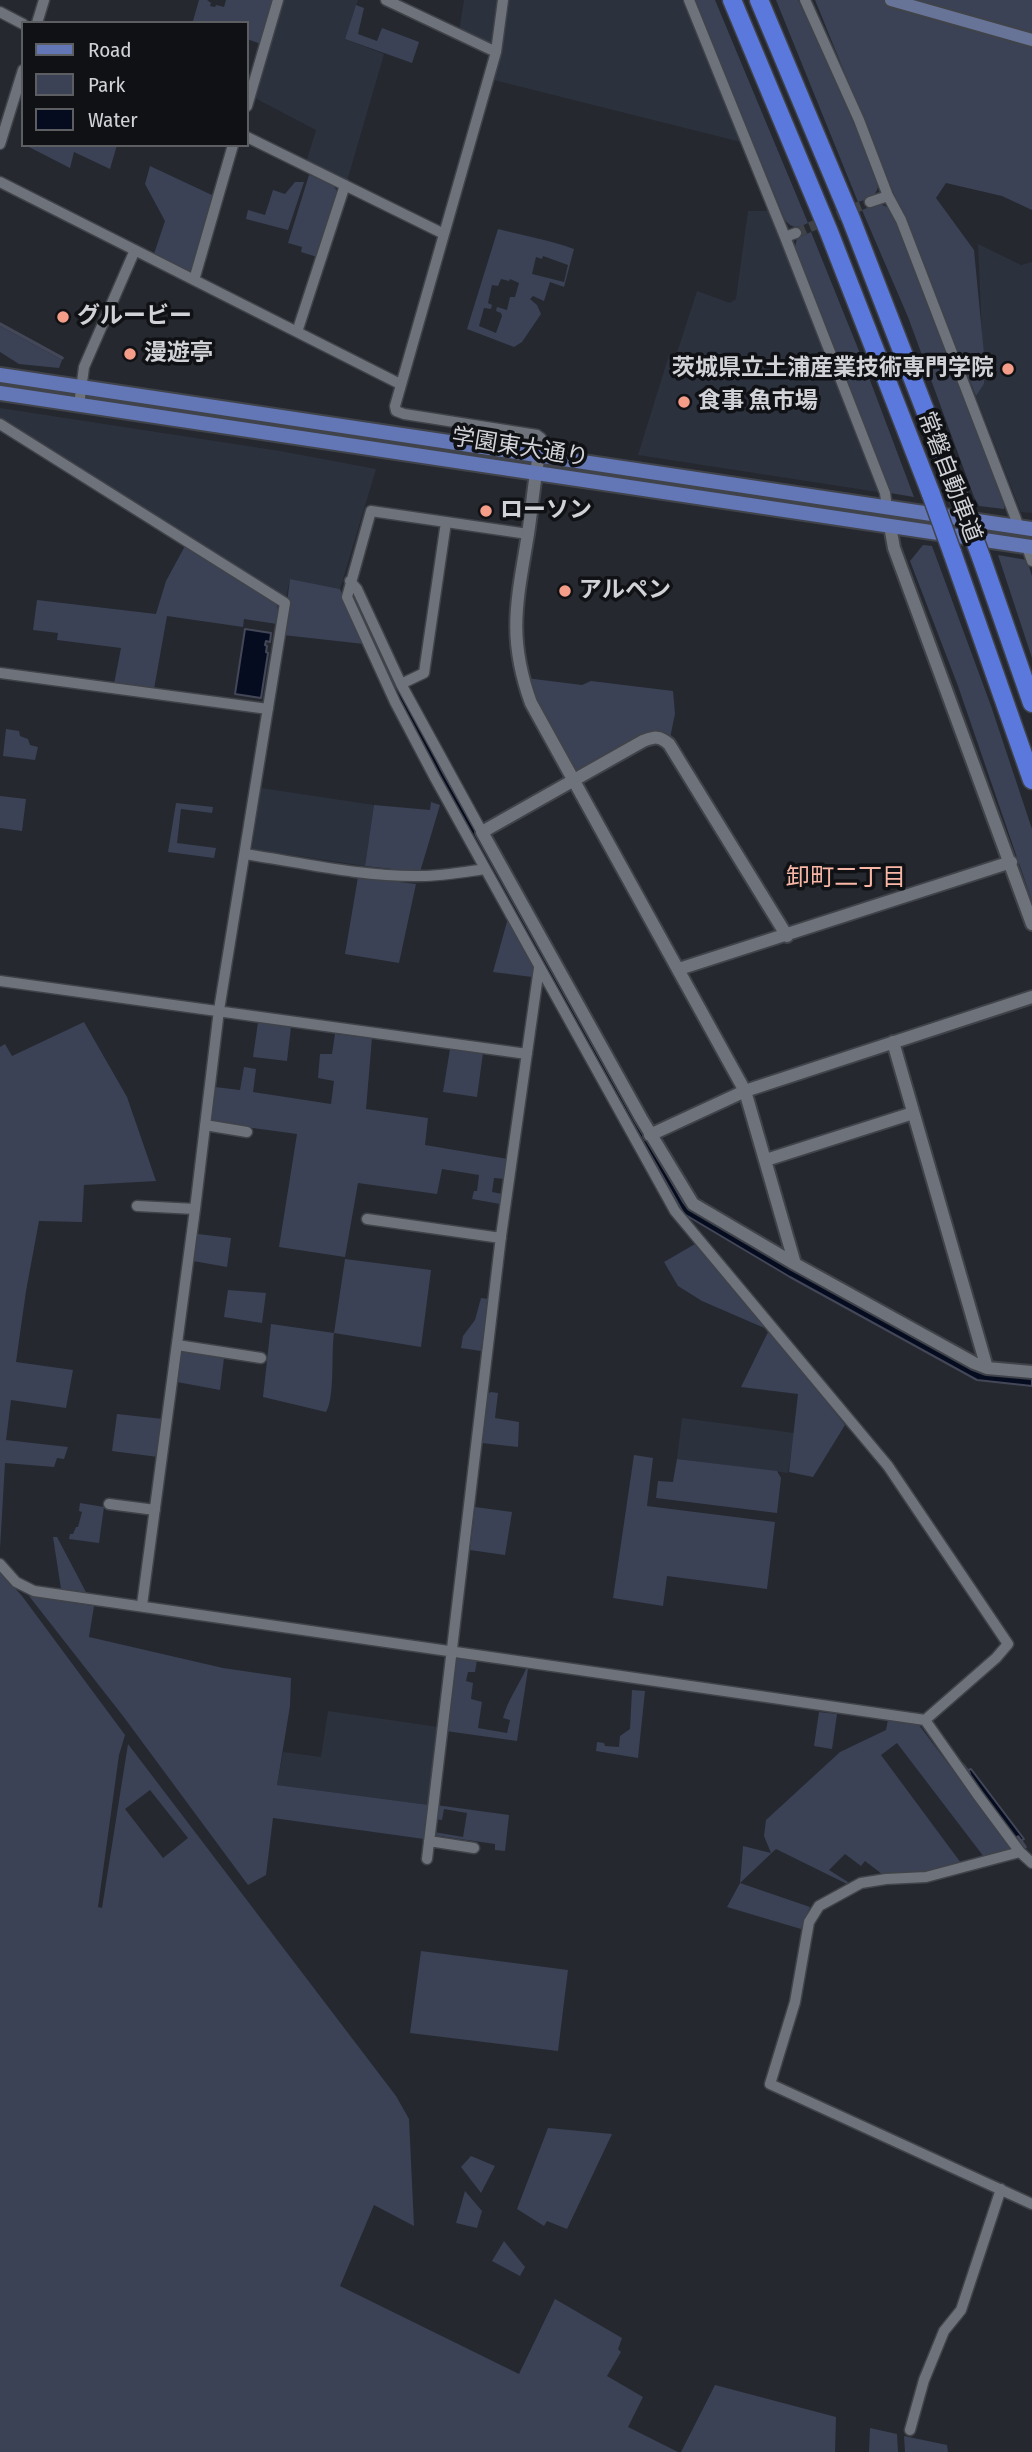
<!DOCTYPE html>
<html>
<head>
<meta charset="utf-8">
<style>
  body { margin:0 }
  #map { position:relative; width:1032px; height:2452px; overflow:hidden; background:#25282f; font-family:"Fira Sans Condensed",sans-serif }
  canvas { display:block }
  .legend { position:absolute; left:21px; top:21px; width:228px; height:126px; box-sizing:border-box; background:#101114; border:2px solid #5d5e62; margin:0; padding:9px 12px; list-style:none; font-size:21px; color:#d0d2d7 }
  .legend li { display:flex; align-items:center; gap:14px; height:35px }
  .legend b { width:35px; border:2px solid #5d5e62 }
</style>
</head>
<body>
<div id="map">
<canvas width="1032" height="2452"></canvas>
<ul class="legend">
<li><b style="height:9px;background:#6376b5"></b>Road</li>
<li><b style="height:19px;background:#3b4255"></b>Park</li>
<li><b style="height:19px;background:#060c20"></b>Water</li>
</ul>
</div>
<script>
const c = document.querySelector('canvas').getContext('2d');
c.lineJoin = 'round';
function paint(path, color) {
  c.fillStyle = color;
  c.fill(path, 'evenodd');
}
function stroke(path, color, width, dash) {
  c.strokeStyle = color;
  c.lineWidth = width;
  c.lineCap = dash ? 'butt' : 'round';
  c.setLineDash(dash || []);
  c.stroke(path);
}
function write(font, color, halo, rows, align = 'center') {
  c.font = font + ' "Fira Sans Condensed","Noto Sans JP",sans-serif';
  c.lineWidth = 7;
  c.setLineDash([]);
  c.textBaseline = 'middle';
  c.strokeStyle = halo;
  c.fillStyle = color;
  for (const [text, x, y, turn = 0] of rows) {
    c.save();
    c.translate(x, y);
    c.rotate((+turn || 0) * Math.PI / 180);
    c.textAlign = isNaN(turn) ? turn : align;
    if (halo) c.strokeText(text, 0, 0);
    c.fillText(text, 0, 0);
    c.restore();
  }
}
const built = new Path2D(`
  M283,0h75l-13,39 39,15 -37,127 -41,-18 10,-33 -63,-33z
  M464,0h34l-5,42 -3,2 -31,-12z
  M507,0h175l59,142 -247,-62 5,-21z
  M748,211h22l108,281 -240,-37 31,-100 7,1 21,-65 33,12 6,-4z
  M978,244l43,21 11,-3v251l-11,-1 -45,-116 8,-12z
  M0,408l280,43 96,18 -36,120 -50,-10 -4,18 -286,-177z
  M261,788l113,17 -9,61 -113,-17z
  M682,1418l112,15 -6,40 -111,-14z
  M328,1711l110,16 -9,78 -152,-20 6,-33 38,5z`);
const green = new Path2D(`
  M199,0h8l4,3 -1,3 5,1 1,-2 8,2 2,-7h48l-13,44 -14,-5v-16l-54,-2z
  M694,0h21l93,223c-9,5 -16,6 -23,-3z
  M776,0h22l30,63 49,115c4,15 -5,20 -19,24z
  M815,0h217v210l-30,-14 -56,-13 -10,15 38,52 10,104v30l-8,12z
  M356,5l8,3 -6,26 19,7 5,-13 37,14 -7,21 -67,-24z
  M25,145h92l-7,24 -36,-17 -4,16z
  M150,166l64,30 -21,74 -4,2 -35,-18 11,-33 -20,-37z
  M309,175c11,2 24,5 28,17l-20,65 -16,-5 1,-5 -14,-4z
  M295,182h9l-16,48 -42,-11 2,-9 17,5 8,-25 12,4z
  M877,204c11,0 15,9 21,18l106,277v10l-25,-3 -5,-9 -66,-180 -46,-107z
  M498,229c27,7 51,11 76,20l-10,38 -14,-5 -6,19 -11,-5 -3,3 7,6 4,9 -19,28 -8,5 -47,-18zM543,256l25,9 -4,17 -32,-8 4,-17 6,2zM501,279l8,2 1,-2 9,4 -4,14h-5l-3,13 -10,-3 -1,4 5,2 1,3 -6,17 -17,-7 5,-18 7,1 1,-4 -4,-2 4,-18 6,1z
  M811,232l48,119 55,146 -24,-4 -95,-246 2,-9z
  M0,326l62,34 -3,8 -40,-4 -19,-12z
  M923,545l9,1 59,160 41,123v72l-74,-215 -48,-125z
  M185,546l91,57 2,6 -1,15 -33,-5 -1,8 -76,-11 -13,73 -40,-5 7,-36 -64,-8 1,-7 -25,-3 4,-30 119,14 10,-33z
  M998,555l29,5 5,16v82z
  M290,579l50,10 24,55 -81,-9z
  M526,678l56,7 9,-4 82,10 2,23 -5,24 -6,-5 -9,-2 -80,43z
  M6,729l13,2 1,5 8,3 2,6 8,2 -3,13 -32,-4z
  M0,796l26,3 -4,32 -22,-3z
  M431,802l9,3 -20,67 -55,-6 9,-61 56,5z
  M176,803l37,4 -1,6 -31,-4 -4,34 39,5 -2,10 -46,-6z
  M358,877l58,7 -17,79 -54,-9z
  M508,918l26,50 -2,9 -39,-5z
  M84,1022l43,75 29,84 -72,4 -2,37 -43,-1 -13,70 -10,71 57,8 -7,38 -55,-8 -5,40 62,7 -4,12 -7,-1 -3,9 -49,-4 -5,86v-502l5,-3 7,12z
  M258,1022l33,5 -4,34 -34,-4z
  M335,1034l37,4 -6,71 62,9 -3,27 83,14 -3,20 -11,-1 -2,14 10,2 -2,10 -28,-5 2,-8h3l2,-16 -37,-6 -5,25 -79,-11 -13,74 -66,-10 18,-113 -81,-11 -5,-4 4,-32 25,3 4,-23 12,2 -3,23 78,12 3,-23 -16,-3 2,-24h12z
  M450,1049l33,4 -6,44 -34,-5z
  M198,1234l33,4 -4,29 -34,-6z
  M695,1244l74,86 76,95 -32,52 -24,-5 9,-78 -57,-7 28,-57 -67,-29 -24,-15 -14,-24z
  M345,1259l86,11 -10,77 -87,-14c-3,20 1,65 -8,79l-63,-15 8,-73 63,9z
  M228,1290l38,3 -4,30 -38,-6z
  M481,1298l8,1 -8,52 -20,-3 2,-12 12,-16z
  M182,1350l42,8 -4,32 -43,-8z
  M491,1392l7,1 -3,25 24,4 -1,25 -36,-4 5,-49z
  M117,1414l46,5 -5,38 -46,-6z
  M634,1455l19,3 -6,48 128,16 -8,67 -100,-13 -4,30 -50,-8z
  M677,1459l100,12 4,7 -4,35 -121,-15 2,-17 15,1z
  M80,1503l24,4 -5,36 -30,-4 1,-5h3l3,-7h2l4,-15 -3,-1z
  M475,1507l37,5 -7,43 -35,-5z
  M53,1537h4l30,57 -26,-5z
  M0,1571l22,25 103,139 -6,20 -21,152 4,1 26,-164 268,352 13,23 5,107 -40,-21 -34,81 179,88 36,-75 67,39 -4,11 3,3 -14,24 36,21 -15,30 50,25h-678zM150,1790l38,48 -25,20 -38,-49z
  M29,1596l65,10 -5,31 134,31 68,10 -1,28 -13,79 152,20 -5,34 -151,-21 -7,57 -18,10 -125,-169z
  M459,1658l18,2 -2,12h-7l-2,9 7,2 -2,16 11,3 -4,26 29,5 3,-13 -7,-2c5,-19 15,-31 23,-49h2l-11,72 -71,-10 9,-71z
  M632,1690l13,1 -7,67 -42,-7 1,-9 7,1 1,3 14,1 1,-11 10,-7z
  M819,1712l18,2 -5,35 -18,-3z
  M888,1720l31,5 92,123 -2,2 -25,7 -87,-114 -16,12 80,108 -33,9 -46,2 -17,-13 -4,5 -16,-12 -16,16 19,12 -1,2 -71,-35 -36,34 70,24 -9,22 -74,-22 13,-24 3,-37 28,7 -7,-17 2,-16 74,-68 46,-22z
  M436,1805l73,10 -4,36 -10,-1v-6l-62,-9 1,-3 29,5 4,-24 -23,-4 -2,11 -8,-1z
  M421,1951l147,19 -10,81 -148,-18z
  M548,2128l64,6 -45,95 -20,-8 -3,5 -27,-17z
  M471,2156l24,10 -14,27 -20,-26z
  M465,2191l17,20 -5,17 -21,-5z
  M504,2241l21,26 -5,9 -28,-15z
  M715,2385l121,32 -1,35h-154z
  M870,2428l27,6 1,18h-29z
  M904,2436l43,9 1,7h-43z`);
const water = new Path2D(`
  M357,599l85,172 241,431 5,6 293,165 51,5v8l-55,-6 -187,-103 -106,-63 -196,-348 -83,-153 -52,-112z
  M245,629l26,4 -1,9 -4,-1 -1,4 2,1 -1,6 2,1 -7,45 -26,-4z
  M971,1769l53,70 -7,4 -53,-71z`);
const stream = new Path2D(`
  M0,324l62,34
  M963,1765l6,8
  M1018,1837l7,10`);
const minorTunnel = new Path2D(`
  M796,233l74,-31`);
const minor = new Path2D(`
  M386,0l110,52
  M503,0l-7,52 -101,354 1,5 8,3 133,21 4,3 -2,17
  M689,0l96,237 100,256 2,15
  M805,0l54,120 29,76 13,24 118,307
  M0,12l23,12
  M37,23l7,-23
  M247,106l31,-106
  M247,137l197,97
  M0,144l23,-74
  M0,182l400,202
  M870,202l18,-6
  M785,237l11,-4
  M194,280l39,-135
  M297,332l48,-147
  M79,405l5,-38 51,-117
  M0,424l285,179 -66,407 -24,199 -53,396
  M528,534l-157,-23 -24,86 48,105 40,76 240,433 213,255 120,178 -12,14 -71,62
  M1027,547l5,14
  M350,581l7,8 44,95 81,148
  M0,673l268,36
  M401,684l23,-11 22,-151
  M245,854c58,9 117,23 176,22 21,0 43,-4 64,-7
  M0,981l527,73
  M205,1125l42,7
  M137,1206l58,3
  M367,1219l134,19
  M177,1345l84,13
  M109,1504l46,6
  M0,1564l16,18 18,9 891,129 52,74 43,58 12,11
  M429,1841l45,7
  M1020,1852l-94,25 -40,2 -25,4 -42,23 -10,16 -14,80 -25,82 262,120
  M427,1859l74,-623 38,-268
  M910,2430l14,-50 20,-49 17,-21 40,-121`);
const tertiary = new Path2D(`
  M539,455c-5,26 -7,53 -11,79 -11,67 -21,103 3,169l214,388 50,173
  M890,526l4,22 138,376
  M787,936l-118,-192c-10,-9 -15,-7 -26,-3l-161,91 159,286 52,86 102,60 179,99 13,5 45,4
  M679,969l332,-107
  M893,1042l94,326
  M650,1135l95,-44 287,-94
  M766,1160l147,-47`);
const secondary = new Path2D(`
  M891,0l141,40`);
const primary = new Path2D(`
  M0,375l1032,154
  M0,393l1032,154`);
const motorway = new Path2D(`
  M732,0l97,232 102,262
  M759,0l92,219 108,279
  M952,552l80,228
  M981,557l51,146`);
const motorwayBridge = new Path2D(`
  M931,494l21,58
  M959,498l22,59`);
const markers = [
  [63,317,7,"#f49e8a"],
  [130,354,7,"#f49e8a"],
  [1008,369,7,"#f49e8a"],
  [684,402,7,"#f49e8a"],
  [486,511,7,"#f49e8a"],
  [565,591,7,"#f49e8a"]
];
const poiNames = [
  ["グルービー",77,317],
  ["漫遊亭",144,354],
  ["茨城県立土浦産業技術専門学院",994,369,"right"],
  ["食事 魚市場",698,402],
  ["ローソン",500,511],
  ["アルペン",579,591]
];
const streetNames = [
  ["学園東大通り",520,448,9],
  ["常磐自動車道",949,477,69]
];
const neighbourhoodNames = [
  ["卸町二丁目",846,878]
];
paint(built, '#2c313e');
paint(green, '#3b4255');
paint(water, '#060c20');
stroke(water, '#434757', 2);
stroke(stream, '#434757', 3.5);
stroke(minorTunnel, '#3f4248', 10, [10, 5]);
stroke(minor, '#404349', 13);
stroke(tertiary, '#404349', 16);
stroke(secondary, '#404349', 16);
stroke(primary, '#404349', 18);
stroke(motorway, '#404349', 21);
stroke(minor, '#6e727a', 10);
stroke(tertiary, '#6e727a', 12);
stroke(secondary, '#687497', 12);
stroke(primary, '#6376b5', 14);
stroke(motorway, '#5b79dc', 18);
stroke(motorwayBridge, '#404349', 21, []);
stroke(motorwayBridge, '#5b79dc', 18);
for (const [x, y, r, color] of markers) {
  const dot = new Path2D();
  dot.arc(x, y, r, 0, 2 * Math.PI);
  c.fillStyle = color;
  c.fill(dot);
  stroke(dot, '#101114', 2.5);
}
write('bold 23px', '#d0d2d7', '#101114', poiNames, 'left');
write('23px', '#d0d2d7', '#101114', streetNames);
write('24px', '#f7b6a6', '#101114', neighbourhoodNames);
</script>
</body>
</html>
